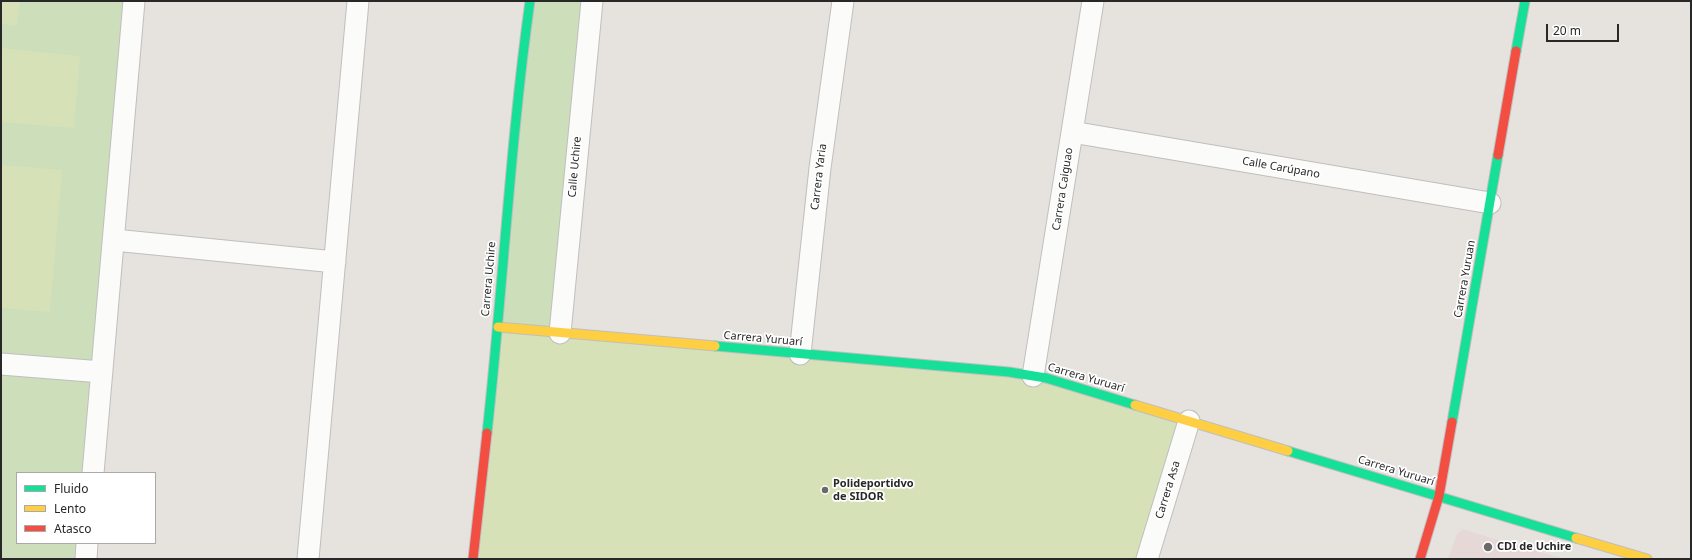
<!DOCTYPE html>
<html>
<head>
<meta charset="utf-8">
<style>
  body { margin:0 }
  #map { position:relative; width:1692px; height:560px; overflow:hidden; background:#e6e2de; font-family:"Noto Sans",sans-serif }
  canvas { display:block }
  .frame { position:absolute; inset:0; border:2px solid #282828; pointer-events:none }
  .legend { position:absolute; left:16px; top:472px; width:140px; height:72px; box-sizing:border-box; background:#fff; border:1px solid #a9a9a9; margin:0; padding:5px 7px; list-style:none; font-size:12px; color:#282828 }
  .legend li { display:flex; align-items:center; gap:8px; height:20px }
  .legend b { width:20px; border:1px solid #a9a9a9 }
  .scale { position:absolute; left:1546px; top:24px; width:73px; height:18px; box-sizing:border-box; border:2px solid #282828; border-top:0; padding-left:5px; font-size:12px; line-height:14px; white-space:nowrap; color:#282828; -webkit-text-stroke:3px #fff; paint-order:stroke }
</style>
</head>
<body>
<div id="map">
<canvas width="1692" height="560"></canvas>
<div class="frame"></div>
<ul class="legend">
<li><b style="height:5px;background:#16e098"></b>Fluido</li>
<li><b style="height:5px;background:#ffcf43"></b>Lento</li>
<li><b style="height:5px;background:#f24e42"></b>Atasco</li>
</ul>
<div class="scale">20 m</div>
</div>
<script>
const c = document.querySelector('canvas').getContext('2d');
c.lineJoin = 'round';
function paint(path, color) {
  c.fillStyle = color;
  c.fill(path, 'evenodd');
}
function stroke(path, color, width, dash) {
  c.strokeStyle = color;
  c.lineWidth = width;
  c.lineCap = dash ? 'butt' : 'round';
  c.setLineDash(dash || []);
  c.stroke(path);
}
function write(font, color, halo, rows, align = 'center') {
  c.font = font + ' "Noto Sans",sans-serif';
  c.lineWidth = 3.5;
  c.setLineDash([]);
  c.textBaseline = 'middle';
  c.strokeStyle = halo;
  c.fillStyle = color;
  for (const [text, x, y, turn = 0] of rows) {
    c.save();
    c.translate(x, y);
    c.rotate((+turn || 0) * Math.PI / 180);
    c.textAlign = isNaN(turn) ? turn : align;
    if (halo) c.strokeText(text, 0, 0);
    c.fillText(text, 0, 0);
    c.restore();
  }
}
const medical = new Path2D(`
  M1463,529l18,6 84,24h-117l9,-25z`);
const green = new Path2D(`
  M1,1h132l-40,472h-76v70h70l-1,16h-85z
  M530,1h62l-32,332 -62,-6z`);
const pitch = new Path2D(`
  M1,1h19l-3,25 -16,-2z
  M1,48l79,8 -6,72 -73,-6z
  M1,165l61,5 -12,142 -49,-4z
  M498,327l511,45 180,49 -42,138h-672z`);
const street = new Path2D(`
  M1072,132l418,71
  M114,240l221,22
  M560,333l32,-332
  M800,354l20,-186 23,-167
  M1,364l101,8
  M1033,376l60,-375
  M93,473l41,-472
  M86,559l1,-16
  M308,559l50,-558
  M1147,559l42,-138`);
const fast = new Path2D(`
  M1516,51l9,-50
  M715,346l294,26 37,6 89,27
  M1452,422l46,-267
  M487,433c16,-144 23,-289 43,-432
  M1288,451l288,87`);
const slow = new Path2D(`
  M498,327l217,19
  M1135,405l153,46
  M1576,538l71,21`);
const jam = new Path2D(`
  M1498,155l18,-104
  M473,559l14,-126
  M1420,559l19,-63 13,-74`);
const markers = [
  [825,490,4,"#6a6968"],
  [1488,547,5,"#6a6968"]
];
const streetNames = [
  ["Calle Uchire",575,167,-85],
  ["Calle Carúpano",1281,168,10],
  ["Carrera Yaria",819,177,-83],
  ["Carrera Caiguao",1063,189,-81],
  ["Carrera Uchire",489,279,-85],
  ["Carrera Yuruan",1465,279,-80],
  ["Carrera Yuruarí",763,339,5],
  ["Carrera Yuruarí",1086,378,16],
  ["Carrera Yuruarí",1396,471,17],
  ["Carrera Asa",1168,490,-73]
];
const poiNames = [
  ["Polideportidvo",833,484],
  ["de SIDOR",833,497],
  ["CDI de Uchire",1497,547]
];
paint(medical, '#e7d8d8');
paint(green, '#ccdeba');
paint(pitch, '#d6e1b8');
stroke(street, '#c0bebf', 23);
stroke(fast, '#c0bebf', 11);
stroke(slow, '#c0bebf', 11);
stroke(jam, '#c0bebf', 11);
stroke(street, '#fbfbfa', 21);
stroke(fast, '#16e098', 9);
stroke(slow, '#ffcf43', 9);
stroke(jam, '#f24e42', 9);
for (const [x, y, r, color] of markers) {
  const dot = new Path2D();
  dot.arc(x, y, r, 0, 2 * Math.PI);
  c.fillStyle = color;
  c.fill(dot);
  stroke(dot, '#fff', 1.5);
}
write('11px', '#282828', '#fff', streetNames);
write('bold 11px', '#282828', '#fff', poiNames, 'left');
</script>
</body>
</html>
